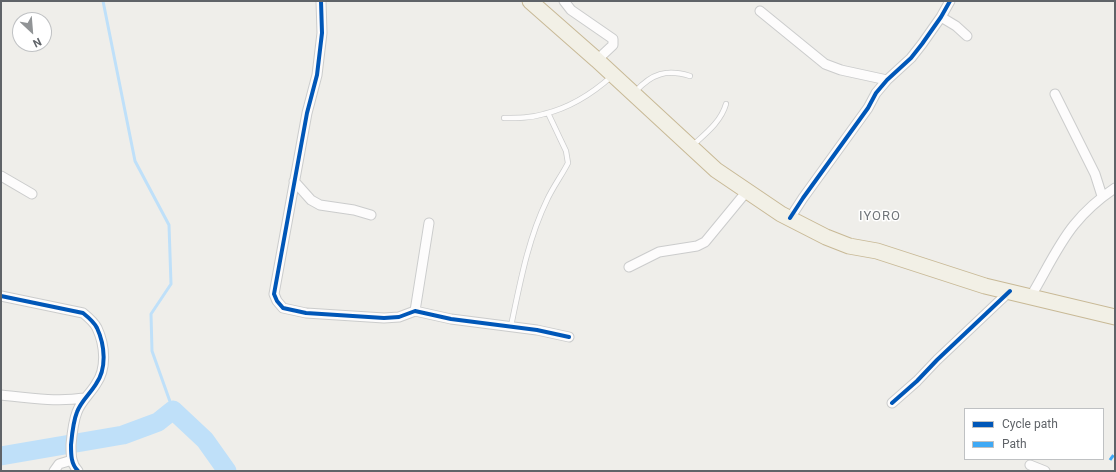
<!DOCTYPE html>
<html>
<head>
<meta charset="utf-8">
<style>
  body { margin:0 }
  #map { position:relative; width:1116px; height:472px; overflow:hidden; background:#efeeea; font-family:Roboto,sans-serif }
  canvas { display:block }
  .frame { position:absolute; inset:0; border:2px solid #5f6368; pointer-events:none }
  .legend { position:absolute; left:964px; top:408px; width:140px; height:52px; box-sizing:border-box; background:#fff; border:1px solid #bfc1c3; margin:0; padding:5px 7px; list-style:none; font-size:12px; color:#5f6368 }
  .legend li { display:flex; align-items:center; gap:8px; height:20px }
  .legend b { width:20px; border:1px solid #bfc1c3 }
  .north { position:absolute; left:12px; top:12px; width:40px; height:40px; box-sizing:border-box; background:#fff; border:1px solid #bfc1c3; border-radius:50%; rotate:154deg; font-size:11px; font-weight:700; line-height:16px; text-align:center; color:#5f6368 }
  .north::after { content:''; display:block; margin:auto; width:14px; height:18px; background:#919496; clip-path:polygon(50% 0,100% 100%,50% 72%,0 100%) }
</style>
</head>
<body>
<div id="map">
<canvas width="1116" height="472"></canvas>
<div class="frame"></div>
<ul class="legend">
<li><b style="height:5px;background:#0057b8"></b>Cycle path</li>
<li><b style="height:5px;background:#3fa9f5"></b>Path</li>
</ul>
<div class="north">N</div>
</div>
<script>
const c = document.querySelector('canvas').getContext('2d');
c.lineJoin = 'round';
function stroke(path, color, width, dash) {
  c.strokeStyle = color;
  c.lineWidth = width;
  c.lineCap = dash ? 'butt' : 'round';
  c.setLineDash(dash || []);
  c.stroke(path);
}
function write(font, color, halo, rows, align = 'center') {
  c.font = font + ' Roboto,sans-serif';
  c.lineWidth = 3;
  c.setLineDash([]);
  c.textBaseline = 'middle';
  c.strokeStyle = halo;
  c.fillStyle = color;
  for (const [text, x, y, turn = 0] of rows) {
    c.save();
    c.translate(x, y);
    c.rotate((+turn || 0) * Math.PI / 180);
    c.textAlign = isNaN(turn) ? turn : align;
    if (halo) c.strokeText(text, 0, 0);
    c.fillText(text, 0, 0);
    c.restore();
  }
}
const stream = new Path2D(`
  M103,1l32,160 34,64 2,59 -20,30 1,37 21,59`);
const river = new Path2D(`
  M1,456l122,-21 35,-13 15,-12 32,30 22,31`);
const service = new Path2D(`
  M635,92c17,-19 32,-23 55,-16
  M504,118c14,0 27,0 40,-4 25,-6 49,-21 68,-38
  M692,146c13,-12 29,-24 34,-42
  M511,326c9,-43 17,-87 36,-126 6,-13 15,-25 21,-37l-2,-12 -18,-38`);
const minor = new Path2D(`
  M321,1l1,32 -5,42 -10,38 -33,181 3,7 6,7 23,5 78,5 15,-1 16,-6 36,8 86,11 32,7
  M564,1l7,9 42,29v6l-16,15
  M760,11l65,53 16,6 46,10
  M941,17l15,9 11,10
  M1055,94l40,80 7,22
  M1,176l31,18
  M294,181l17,19 9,5 34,5 17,5
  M790,218l13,-20 65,-90 8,-15 11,-13 24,-22 11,-14 19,-27 9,-16
  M629,267l30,-15 38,-6 8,-4 42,-51
  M1,296l82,17c5,4 11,9 14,15 8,17 10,41 -1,56 -6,10 -15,17 -19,28 -4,10 -5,22 -6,33 0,10 0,19 7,26
  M1031,296c14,-23 26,-50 43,-71 12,-15 26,-27 41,-37
  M415,311l14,-88
  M1,395c28,3 56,7 83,3
  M892,403l25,-22 20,-21 73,-69
  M1030,465l15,6
  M54,471l5,-7 13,-4`);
const trunk = new Path2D(`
  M530,1l67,59 119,110 65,44 45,23 23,9 28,5 108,35 130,31`);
const quiet = new Path2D(`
  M1110,460l5,-7`);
const cycleway = new Path2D(`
  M321,1l1,32 -5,42 -10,38 -33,181 3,7 6,7 23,5 78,5 15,-1 16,-6 36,8 86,11 32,7
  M790,218l13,-20 65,-90 8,-15 11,-13 24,-22 11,-14 19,-27 9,-16
  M1,296l82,17c5,4 11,9 14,15 8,17 10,41 -1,56 -6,10 -15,17 -19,28 -4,10 -5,22 -6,33 0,10 0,19 7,26
  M892,403l25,-22 20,-21 73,-69`);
const quarterNames = [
  ["IYORO",880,217]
];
stroke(stream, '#bfe0f9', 3);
stroke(river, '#bfe0f9', 19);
stroke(service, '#cbcccc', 6);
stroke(minor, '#cbcccc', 11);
stroke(trunk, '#c8b996', 17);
stroke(service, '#fdfcfc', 4.5);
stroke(minor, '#fdfcfc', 9);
stroke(trunk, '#f2f0e6', 15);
stroke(quiet, '#3fa9f5', 3, [6, 3]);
stroke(cycleway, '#0057b8', 4);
c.letterSpacing = '1px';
write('13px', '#70757a', '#fff', quarterNames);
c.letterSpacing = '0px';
</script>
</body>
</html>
